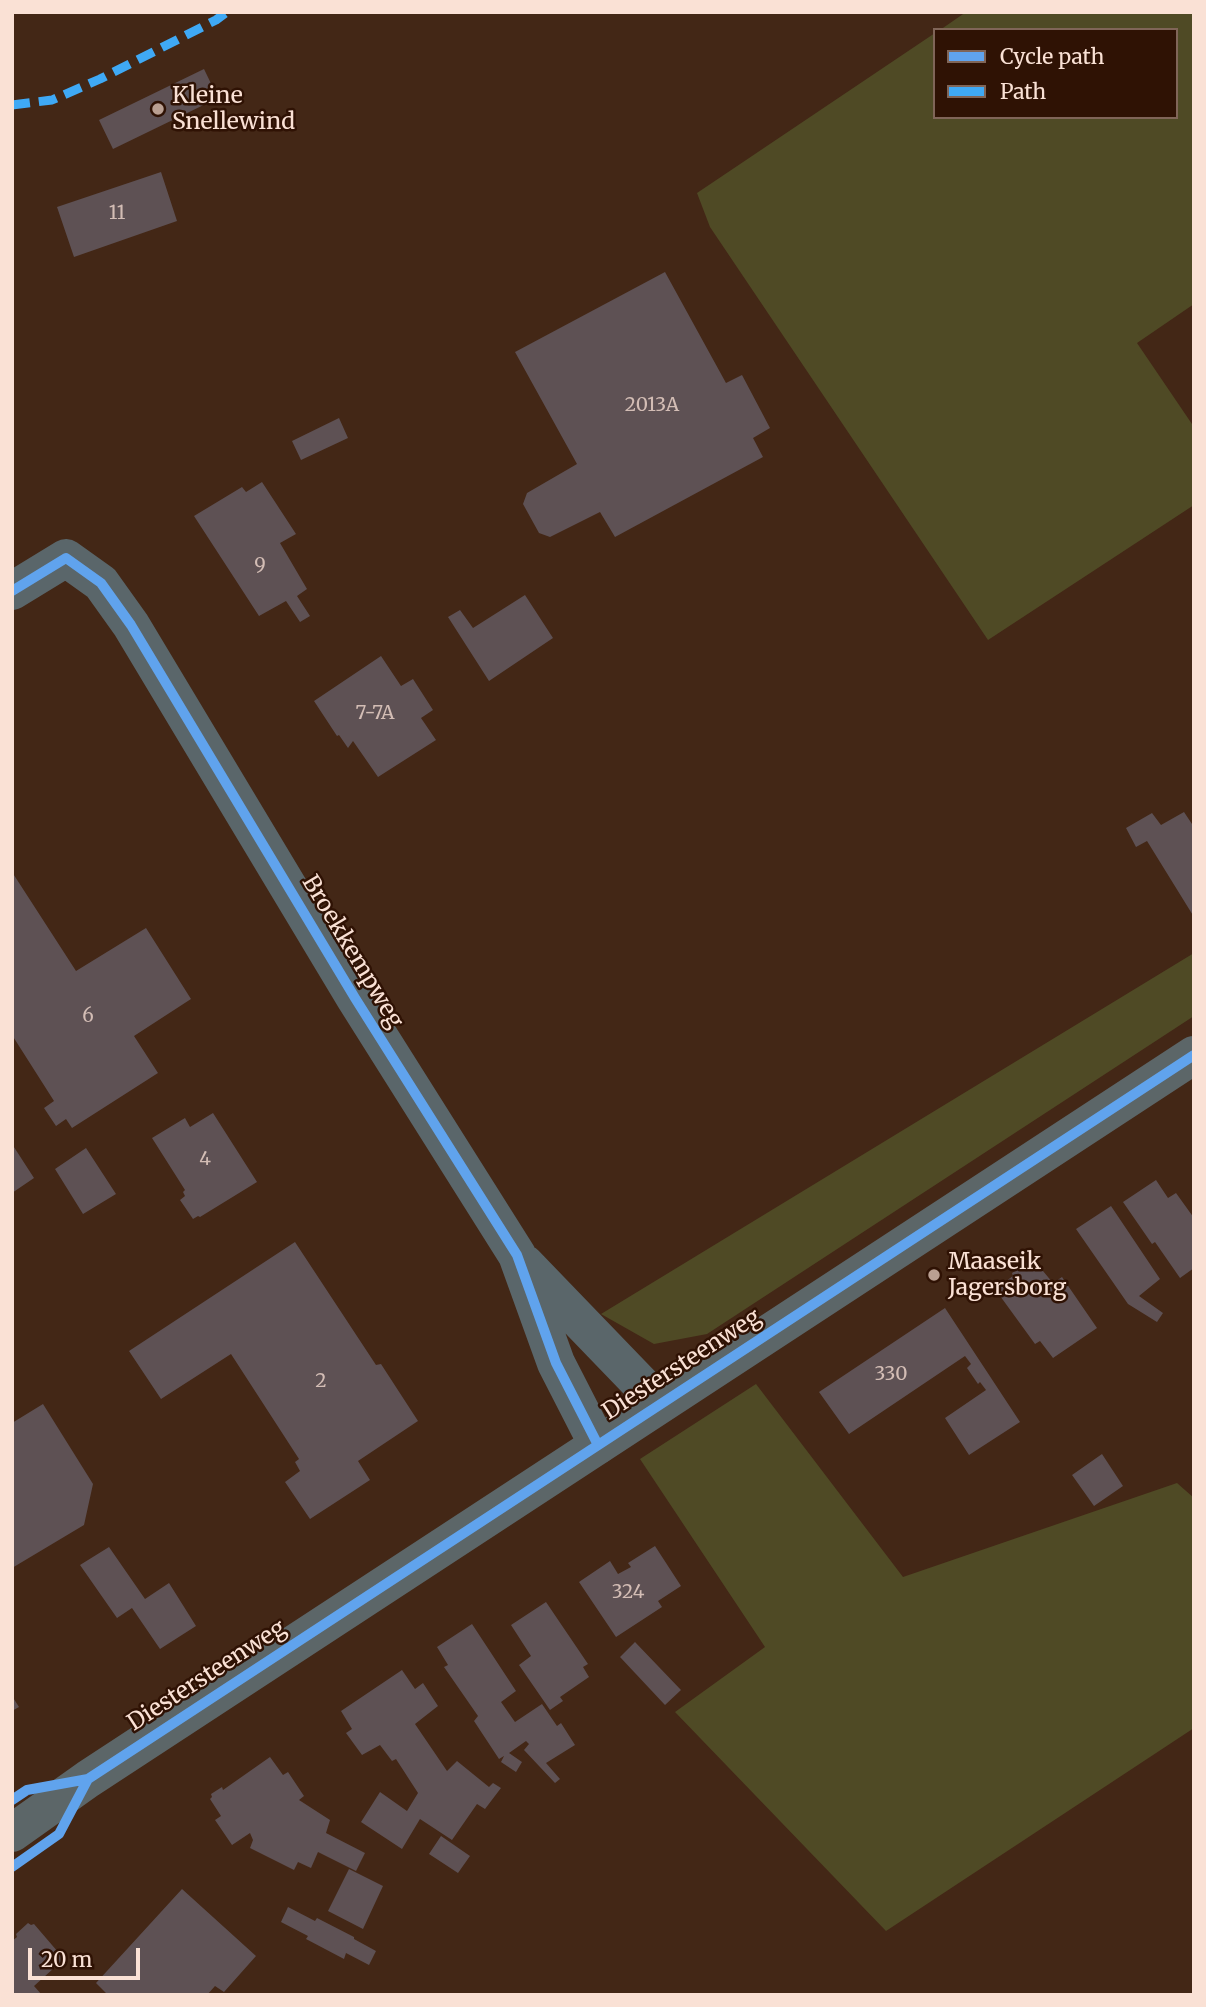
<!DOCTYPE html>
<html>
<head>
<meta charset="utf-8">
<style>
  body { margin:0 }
  #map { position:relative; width:1206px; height:2007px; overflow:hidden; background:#432716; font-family:Merriweather,serif }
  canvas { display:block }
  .frame { position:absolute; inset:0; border:14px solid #fae1d5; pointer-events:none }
  .legend { position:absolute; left:933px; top:28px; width:245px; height:91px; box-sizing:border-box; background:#2f1204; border:2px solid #806558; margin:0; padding:9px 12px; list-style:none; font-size:21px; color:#fae1d5 }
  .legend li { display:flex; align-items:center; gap:14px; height:35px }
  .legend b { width:35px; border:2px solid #806558 }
  .scale { position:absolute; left:28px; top:1948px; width:112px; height:32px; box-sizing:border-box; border:4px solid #fae1d5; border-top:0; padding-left:9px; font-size:21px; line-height:24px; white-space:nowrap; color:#fae1d5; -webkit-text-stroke:5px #2f1204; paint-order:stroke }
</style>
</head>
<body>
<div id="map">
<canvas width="1206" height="2007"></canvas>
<div class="frame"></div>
<ul class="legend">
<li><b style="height:9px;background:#60a3ed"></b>Cycle path</li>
<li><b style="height:9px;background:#3fa9f5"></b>Path</li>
</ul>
<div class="scale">20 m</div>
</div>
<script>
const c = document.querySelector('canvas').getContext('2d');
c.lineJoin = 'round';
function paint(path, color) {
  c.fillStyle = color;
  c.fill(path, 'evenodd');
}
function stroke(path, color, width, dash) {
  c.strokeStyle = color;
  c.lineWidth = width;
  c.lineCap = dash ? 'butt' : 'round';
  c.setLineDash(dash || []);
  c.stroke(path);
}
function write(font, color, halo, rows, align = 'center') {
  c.font = font + ' Merriweather,serif';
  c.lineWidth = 5;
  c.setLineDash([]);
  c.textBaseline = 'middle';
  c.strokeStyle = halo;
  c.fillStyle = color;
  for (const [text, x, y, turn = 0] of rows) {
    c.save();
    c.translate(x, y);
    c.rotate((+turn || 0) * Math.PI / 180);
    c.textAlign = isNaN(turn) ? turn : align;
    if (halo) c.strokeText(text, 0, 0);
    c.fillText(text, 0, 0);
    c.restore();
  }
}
const green = new Path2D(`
  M966,12h228v292l-57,39 57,84v78l-206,135 -278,-413 -13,-34 238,-160v84h241v-87h-236z
  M1194,953v63l-487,318 -53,10 -53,-30z
  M756,1384l147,193 274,-94 17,15v230l-308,203 -211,-219 90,-65 -125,-188z`);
const building = new Path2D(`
  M204,69l14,29 -105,51 -14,-29z
  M161,172l16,49 -103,36 -17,-50z
  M665,272l61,111 16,-8 28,53 -17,10 10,19 -148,80 -15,-25 -50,25 -11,-4 -16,-29 4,-11 50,-29 -62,-112z
  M339,418l9,20 -47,22 -9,-19z
  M262,482l34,52 -16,9 27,46 -10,7 13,20 -10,6 -14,-21 -27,15 -65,-100 48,-29 4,5z
  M525,595l28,43 -64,43 -41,-64 12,-7 13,18z
  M381,656l20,30 12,-7 20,31 -12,8 15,22 -58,37 -25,-36 -5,7 -9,-13 -2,1 -23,-35z
  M1184,812l10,15v90l-47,-76 -11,6 -10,-19 26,-15 9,12z
  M12,872l64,99 70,-43 45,71 -57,37 24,37 -86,55 -6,-9 -10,7 -12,-18 10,-7 -42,-66z
  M213,1113l44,69 -57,35 -2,-1 -5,3 -13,-19 5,-4 -2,-4 2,-2 -33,-52 33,-20 5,9z
  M12,1144l22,34 -22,15z
  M86,1148l30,46 -33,20 -28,-45z
  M1156,1180l12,18 8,-5 18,25v50l-14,10 -25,-36 -3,2 -29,-42z
  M1111,1206l49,73 -21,17 24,17 -6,9 -29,-18 -52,-75z
  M295,1242l81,123 5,-1 37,57 -60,40 12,19 -60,39 -25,-37 15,-11 -5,-9 4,-3 -68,-105 -70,45 -32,-48z
  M1033,1259l20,24 9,-6 35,51 -44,30 -13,-17 -5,3 -40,-55 18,-13 -1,-3z
  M945,1308l75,114 -51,33 -24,-37 41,-28 -6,-8 -2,2 -11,-16 4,-4 -6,-8 -116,78 -30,-42z
  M43,1404l50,80 -9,41 -72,43v-145z
  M1102,1454l21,32 -29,20 -22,-31z
  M655,1546l26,40 -23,15 4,6 -46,30 -37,-55 31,-21 8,13 13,-7 -3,-4z
  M109,1547l36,52 24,-16 27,43 -36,23 -28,-41 -15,10 -37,-53z
  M546,1602l42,62 -5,3 6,10 -29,20 3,4 -13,9 -31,-45 12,-9 -20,-31z
  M472,1624l44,67 -15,11 14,20 27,-18 15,22 4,-3 14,22 -29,18 14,16 -5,4 -31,-33 5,-6 -3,-3 -17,12 13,9 -6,10 -15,-10 3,-6 -5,3 -25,-38 4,-5 -34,-49 4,-2 -11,-18z
  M635,1642l46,48 -16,15 -45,-48z
  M402,1670l13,19 8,-6 15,23 -23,18 32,47 10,-10 32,26 4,-4 8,5 -16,21 -8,-5 -25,36 -32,-21 -18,30 -41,-27 19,-30 27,19 11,-18 -22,-34 -4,2 -12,-16 -18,10 -16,-22 6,-4 -11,-18z
  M12,1696l7,11 -7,4z
  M270,1757l13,18 5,-3 16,24 -5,4 31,20 -4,13 39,20 -9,18 -38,-19 -7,16 -13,-6 -4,8 -44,-22 3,-8 -3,-7 -18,12 -17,-25 6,-4 -11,-17 2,-2 -1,-3 11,-7 1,3z
  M441,1836l29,20 -12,17 -29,-19z
  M349,1869l34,17 -20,43 -35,-18z
  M182,1889l74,67 -32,36 -9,-6 -8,9h-99l-12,-12z
  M288,1907l27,14 2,-3 37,19v2l22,12 -7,14 -23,-12 -2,6 -38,-20 2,-3 -27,-14z
  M28,1923l3,2 3,-1 30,35 -30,27 8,9h-30v-54l5,-4 -1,-3z`);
const minor = new Path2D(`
  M12,591l54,-33 35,25 30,42 224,373 162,257 39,108 42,82
  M525,1264l135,140`);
const secondary = new Path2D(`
  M12,1833l76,-54 1106,-724`);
const quiet = new Path2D(`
  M12,105l40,-5 48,-21 116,-59 11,-8`);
const cycleway = new Path2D(`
  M12,591l54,-33 35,25 30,42 224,373 162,257 39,108 42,82
  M12,1800l15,-10 61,-11 1106,-724
  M12,1867l47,-33 29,-55`);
const markers = [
  [158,109,7,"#baa092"],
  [934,1275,7,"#baa092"]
];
const numberNames = [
  ["11",117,214],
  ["2013A",652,406],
  ["9",260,566],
  ["7-7A",375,714],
  ["6",88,1017],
  ["4",205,1160],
  ["330",891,1375],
  ["2",321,1382],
  ["324",628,1593]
];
const poiNames = [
  ["Kleine",172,96],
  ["Snellewind",172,122],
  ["Maaseik",948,1262],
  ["Jagersborg",948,1288]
];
const streetNames = [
  ["Broekkempweg",352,952,59],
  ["Diestersteenweg",682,1365,-33],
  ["Diestersteenweg",207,1676,-33]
];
paint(green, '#4f4a25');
paint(building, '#5e5154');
stroke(minor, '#5a666a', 38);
stroke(secondary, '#5c6668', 38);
stroke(quiet, '#3fa9f5', 9, [18, 9]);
stroke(cycleway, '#60a3ed', 10);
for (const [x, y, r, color] of markers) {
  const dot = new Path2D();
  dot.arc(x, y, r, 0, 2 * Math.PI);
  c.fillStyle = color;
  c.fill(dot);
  stroke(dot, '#2f1204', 2.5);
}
write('19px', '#d3bdb5', null, numberNames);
write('23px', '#fae1d5', '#2f1204', poiNames, 'left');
write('23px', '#fae1d5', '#2f1204', streetNames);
</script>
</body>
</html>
